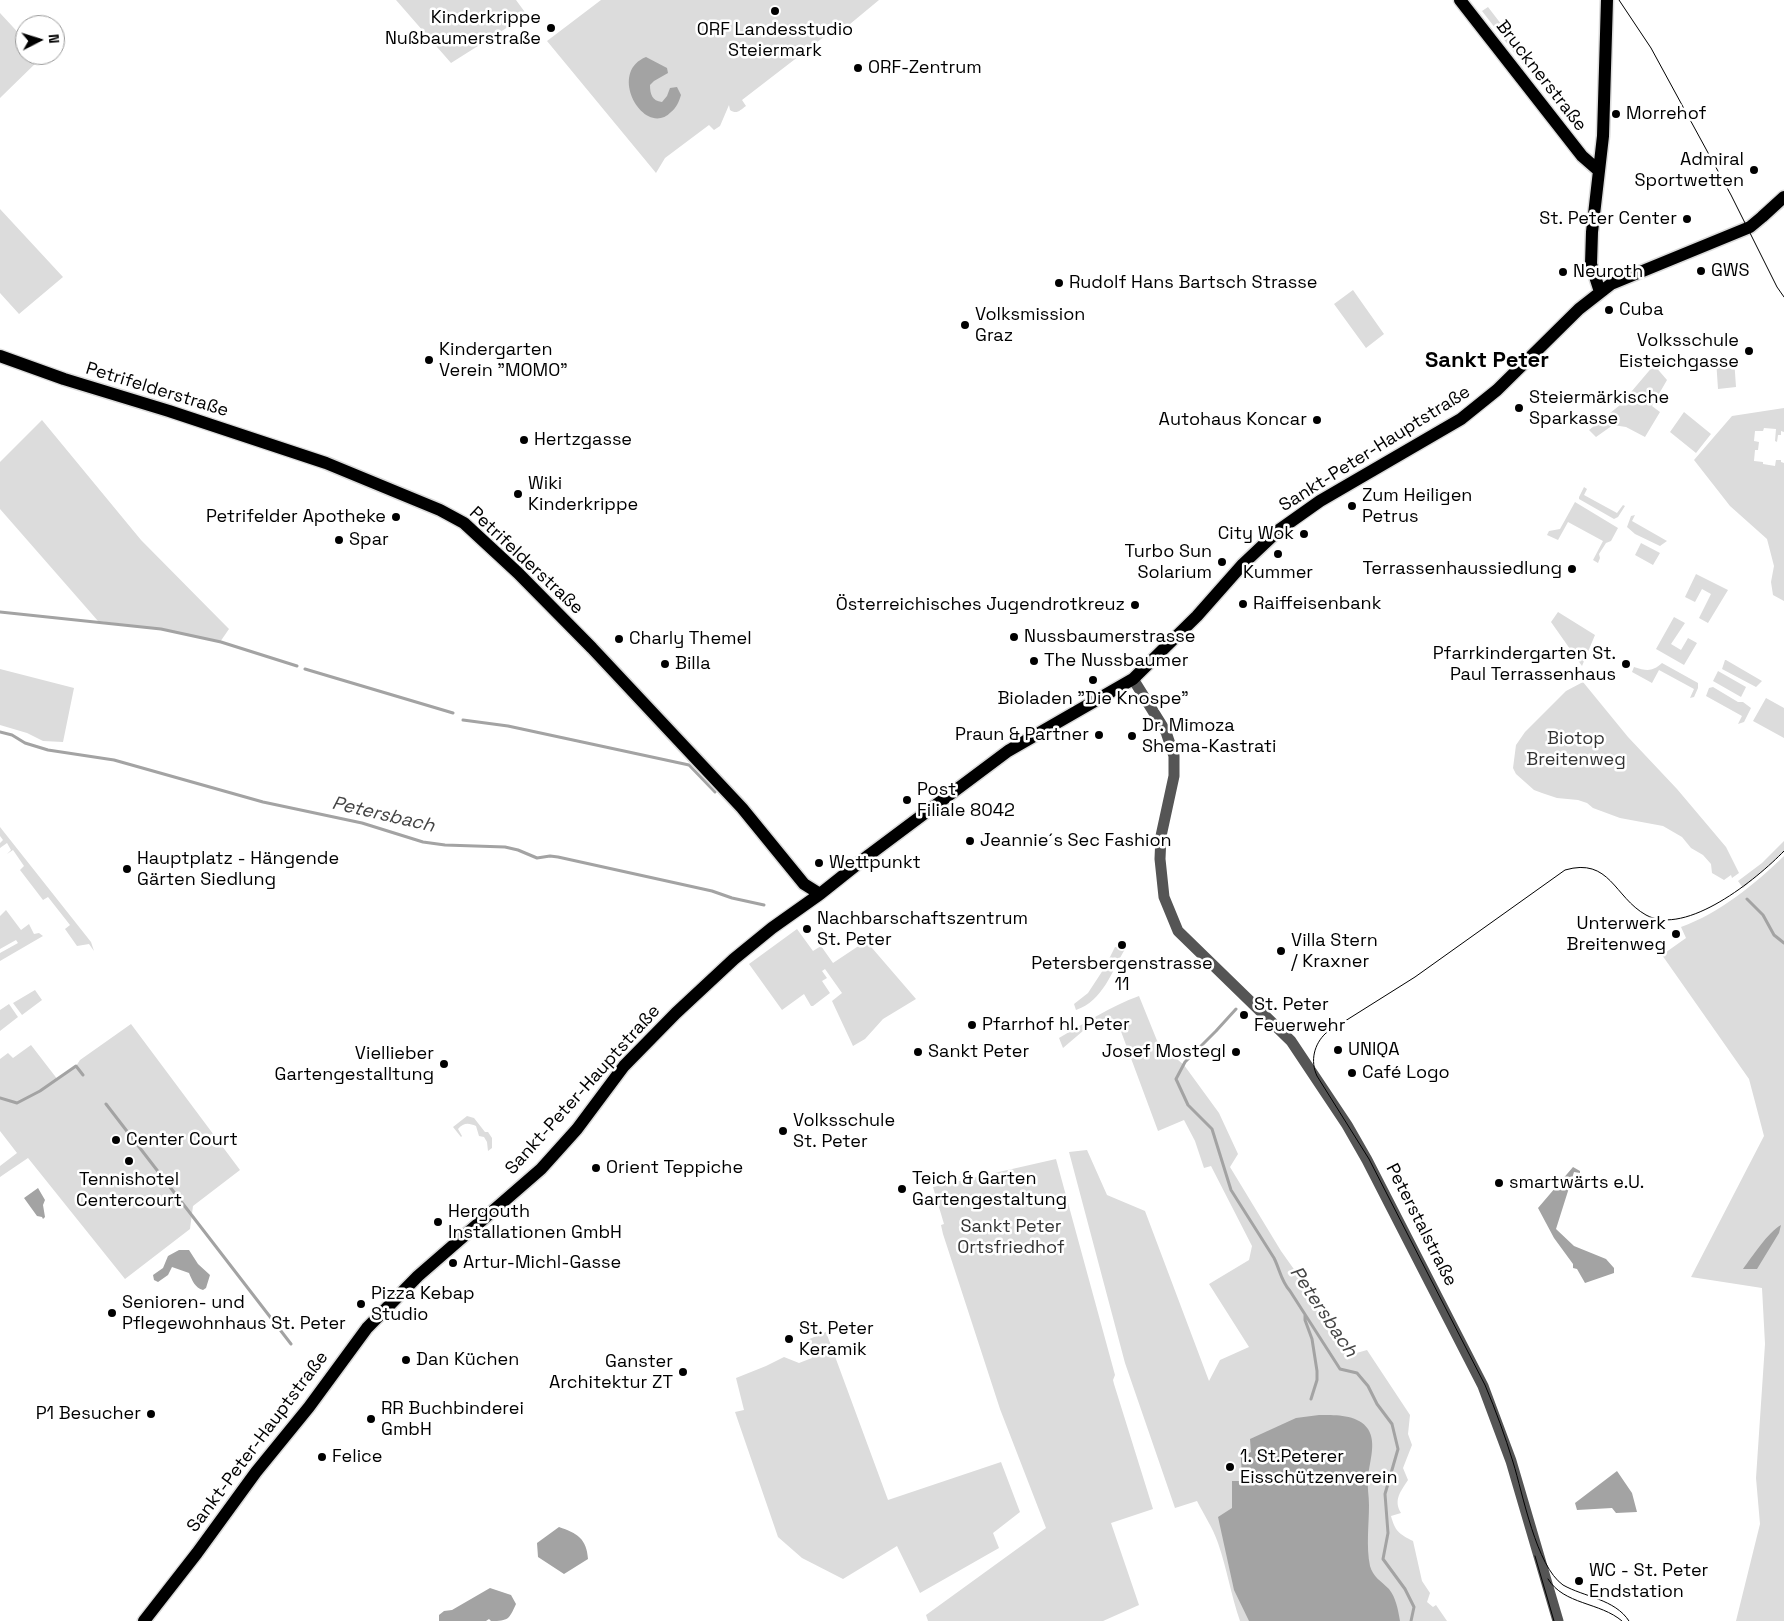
<!DOCTYPE html>
<html>
<head>
<meta charset="utf-8">
<style>
  body { margin:0 }
  #map { position:relative; width:1784px; height:1621px; overflow:hidden; background:#fff; font-family:"Space Grotesk",sans-serif }
  canvas { display:block }
  .north { position:absolute; left:15px; top:15px; width:50px; height:50px; box-sizing:border-box; background:#fff; border:1px solid #999; border-radius:50%; rotate:85deg; font-size:14px; font-weight:700; line-height:20px; text-align:center; color:#000 }
  .north::after { content:''; display:block; margin:auto; width:18px; height:22px; background:#000; clip-path:polygon(50% 0,100% 100%,50% 72%,0 100%) }
</style>
</head>
<body>
<div id="map">
<canvas width="1784" height="1621"></canvas>
<div class="north">N</div>
</div>
<script>
const c = document.querySelector('canvas').getContext('2d');
c.lineJoin = 'round';
function paint(path, color) {
  c.fillStyle = color;
  c.fill(path, 'evenodd');
}
function stroke(path, color, width, dash) {
  c.strokeStyle = color;
  c.lineWidth = width;
  c.lineCap = dash ? 'butt' : 'round';
  c.setLineDash(dash || []);
  c.stroke(path);
}
function write(font, color, halo, rows, align = 'center') {
  c.font = font + ' "Space Grotesk",sans-serif';
  c.lineWidth = 5;
  c.setLineDash([]);
  c.textBaseline = 'middle';
  c.strokeStyle = halo;
  c.fillStyle = color;
  for (const [text, x, y, turn = 0] of rows) {
    c.save();
    c.translate(x, y);
    c.rotate((+turn || 0) * Math.PI / 180);
    c.textAlign = isNaN(turn) ? turn : align;
    if (halo) c.strokeText(text, 0, 0);
    c.fillText(text, 0, 0);
    c.restore();
  }
}
const green = new Path2D(`
  M396,0h120l11,15 -76,48z
  M601,0h278l-35,29 -6,-3 -96,74 4,6c-6,4 -9,9 -16,4l-1,-5 -9,21 -6,4 -5,-5 -44,33 -9,15 -109,-132z
  M1488,7l40,52 -5,5 -41,-53z
  M0,13l25,27v15h14l2,3 -41,40z
  M0,209l63,68 -44,37 -19,-21z
  M1353,290l31,44 -18,14 -32,-44z
  M1734,358l2,29 -18,2 -2,-30z
  M1654,365l13,15 -15,26 8,6 -15,25 -19,-10 -13,-2 -17,12 -7,-7 31,-25z
  M1784,408v24l-3,-1v4h-3l-1,7 -2,-1 1,-12 -12,-1 -1,3h-8l-1,10 5,1 -1,8h-3l-1,11 9,1v2l12,2 1,-6h5v2l3,1v138l-11,-6 -2,-13 3,-16 -7,-27 -37,-33 -36,-46 38,-44z
  M1684,412l27,22 -15,19 -26,-21z
  M42,420l99,120 88,89 -9,13 -59,-13 -63,-8 -98,-112v-47z
  M1584,487l3,2 -3,6 33,18 6,-8 2,1 -7,11 -4,2 -35,-20v-2z
  M1575,502l43,26 -7,13 -5,2 -7,11 1,4 -2,5 -5,-3 10,-19 -35,-19 -10,18 -11,-5 2,-4 11,-2z
  M1635,515l-3,6 35,20 -7,5 -25,-12 -8,-7 4,-11z
  M1641,543l19,10 -7,12 -18,-10z
  M1696,574l32,16 -20,33 -9,-5 12,-24 -9,-5 -7,13 -10,-5z
  M1558,612l37,23 -13,31 -31,-44z
  M1674,617l11,6 -14,21 10,6 7,-12 9,5 -13,22 -28,-16z
  M1725,660h1l36,21 -6,6 -34,-18z
  M1662,663l36,20v5l-4,9 -4,1 4,-9 -35,-19 -7,13 -20,-11 2,-5c13,4 18,5 28,-4z
  M0,669l74,19 -11,54 -20,-1 -16,-8 -27,-8z
  M1718,671l28,16 -5,10 -28,-16z
  M1583,682l45,55 49,52 49,58 13,26 -7,5 -1,-3 -7,5 -12,-7 -1,-9 -8,-9 -12,-7 -9,-11 -19,-11 -43,-8 -27,-10 -6,-5 -9,-3 -21,-2 -15,-5 -8,-3 -18,-16 -3,-6 3,-23 9,-13 41,-41z
  M1713,687l25,15h5l8,6 -7,14 -6,2 4,-8 -36,-20 3,-8z
  M1766,698l18,10v30l-31,-17z
  M0,827l91,115 3,9 -5,-7 -12,2 -12,-17 5,-4 -22,-28 -5,3 -23,-30 4,-4 -11,-16 -6,4 4,-4 -4,-7 -7,5v-5l3,-3 -3,-4z
  M1784,841v11l-41,36 -5,-7 24,-18z
  M1784,856v765h-48l24,-97 -4,-46 9,-134 -3,-56 -71,-11 73,-141 -15,-57 -87,-124 24,-17 -5,-11c39,-14 74,-43 103,-71z
  M6,910l15,20 8,-6 5,10 5,-1 4,3 -43,25v-8l18,-10 -2,-3 -16,9v-33z
  M797,929l16,22 8,-5 12,17 33,-22 50,58 -33,20 -18,20 -12,7 -21,-45 10,-8 -17,-24 -3,2 5,7 -5,3 8,12 -17,13h-2l-7,-12 -22,16 -33,-46z
  M1115,947l10,2c-13,22 -22,52 -49,61l-2,-6 14,-11 17,-26z
  M35,990l7,10 -20,15 -9,-12z
  M1139,996l19,47 26,22 35,48 19,41 -8,13 51,84 54,76 11,29 21,-6 43,65 -2,19 4,11 -9,23 5,12c-7,11 -15,20 -7,33l-10,3c4,15 8,18 22,25l9,40 8,12 -3,9 6,5 3,-2 11,16h-207c-9,-26 -13,-52 -22,-78 -5,-15 -14,-28 -21,-42l-22,7 -50,-145 -56,-211 18,-2 20,45 38,16 64,170 11,-21 29,-13 -40,-63 40,-24 3,-14 -41,-80 -7,2 -9,-27 -11,-21 -26,11 -39,-105 -22,-7 -34,29 -4,-10c26,-15 52,-32 80,-42z
  M9,1004l9,13 -18,14v-21z
  M131,1024l109,146 -47,36 -3,23 -65,50 -97,-121 -28,19v-11l17,-13 -17,-22v-72l8,-6 5,5 18,-13 27,35 18,-14 4,-6z
  M467,1116l7,2 11,14h3l4,6v10l-4,3 -1,-9 -3,-5 -5,-1 -3,-10c-7,-3 -12,-4 -18,3l4,7 -1,1 -8,-10z
  M1056,1159l59,216 -2,5 1,4 39,125 -42,14 28,82 -36,16h-175l-2,-6 120,-87 -46,-119 -57,-175 -2,-9 3,-1 -11,-37z
  M826,1332l62,168 113,-38 19,50 -27,21 6,15 -79,45 -23,-47 -54,33 -41,-21 -24,-21 -43,-125 9,-2 -8,-32 30,-12 18,-9 15,6 13,-5 -5,-18z`);
const water = new Path2D(`
  M646,57l21,11 1,5 -14,8 -4,4c0,9 2,16 12,17l5,-6 3,-8 7,-1 4,8c-2,7 -5,13 -10,17 -26,27 -65,-39 -25,-55z
  M1573,1167l7,4v2l-6,-1 -18,57 18,17 32,13 8,9v5l-29,10 -8,-14 -4,-1v-4l-19,-26 -16,-30z
  M38,1188l7,12 -2,5 2,12 -2,2 -1,-2 -5,-1 -13,-18z
  M1781,1225l-2,8 -22,36h-14c9,-12 25,-37 38,-44z
  M179,1250h10l9,14 12,11 -4,13 -3,2c-8,-2 -11,-10 -14,-17l-17,-6 -4,8 -10,7 -4,-2 -1,-5 10,-7 5,-12z
  M1319,1415c15,0 39,-1 49,14 9,14 1,34 0,49 -1,9 1,18 1,27 0,20 -3,41 1,61 3,11 11,15 19,23 7,9 9,20 11,32h-151l-15,-31 -16,-73 14,-9v-27h10l-1,-23 10,-6 -1,-13 46,-21z
  M1617,1471l15,22 5,19 -21,1 -4,-5 -35,2 -2,-7z
  M559,1527c18,6 28,12 29,32l-24,15 -26,-17 -1,-14z
  M490,1588l21,7 5,9c-7,15 -7,17 -25,17l-2,-2 -3,2h-47v-6l5,-4 8,-1z`);
const stream = new Path2D(`
  M0,612l161,17 60,13 76,24
  M305,669l148,44
  M463,720l45,6 181,39 26,27
  M0,732l12,3 13,8 23,7 66,10 149,42 99,21 61,19 22,3 60,2 13,3 19,8 13,-2 8,1 154,34 20,7 32,7
  M1747,899l16,16 11,20 10,8
  M1236,1009l-20,22 -31,31 -9,17 12,26 24,24 19,61 43,68c6,12 7,23 16,33l50,78 17,4 11,13 9,18 15,20 6,25 -13,45 3,39 -5,26 22,30 9,18 -3,14
  M0,1098l17,5 23,-12 36,-25 7,9
  M106,1104l185,240
  M1305,1315v5l7,19 5,32v9l-6,19`);
const minor = new Path2D(`
  M1133,679l33,53 8,24v20l-13,60 -1,23 4,38 14,34 113,110 56,84 20,35 116,226 28,75 47,160`);
const major = new Path2D(`
  M1460,0l122,156 16,14
  M1600,292l-9,-28 1,-32 11,-96 4,-136
  M0,356l64,23 105,32 157,52 114,47 24,13 54,50 74,75 150,160 62,76 16,10
  M144,1621l53,-68 59,-81 53,-65 58,-79 51,-52 123,-107 36,-40 47,-63 52,-53 58,-54 38,-31 48,-34 49,-39 139,-104 125,-72 64,-63 46,-52 36,-34 41,-29 141,-82 36,-29 82,-81 32,-25 139,-57 12,-10 22,-20`);
const tram = new Path2D(`
  M1619,0l32,48 80,147 46,92 7,10
  M1535,1556l19,65
  M1548,1579c16,26 52,23 74,42
  M1629,1621c-14,-22 -45,-24 -66,-36 -27,-19 -40,-91 -50,-123 -8,-26 -17,-51 -28,-77l-116,-226 -52,-83c-7,-15 -3,-32 9,-43l89,-56 150,-107c45,-13 49,27 81,45 40,22 111,-36 138,-64`);
const markers = [
  [775,11,5,"#000"],
  [551,28,5,"#000"],
  [858,68,5,"#000"],
  [1616,114,5,"#000"],
  [1754,170,5,"#000"],
  [1687,219,5,"#000"],
  [1701,271,5,"#000"],
  [1563,272,5,"#000"],
  [1059,283,5,"#000"],
  [1609,310,5,"#000"],
  [965,325,5,"#000"],
  [1749,351,5,"#000"],
  [429,360,5,"#000"],
  [1519,408,5,"#000"],
  [1317,420,5,"#000"],
  [524,440,5,"#000"],
  [518,494,5,"#000"],
  [1352,506,5,"#000"],
  [396,517,5,"#000"],
  [1304,534,5,"#000"],
  [339,540,5,"#000"],
  [1278,554,5,"#000"],
  [1222,562,5,"#000"],
  [1572,569,5,"#000"],
  [1243,604,5,"#000"],
  [1135,605,5,"#000"],
  [1014,637,5,"#000"],
  [619,639,5,"#000"],
  [1034,661,5,"#000"],
  [665,664,5,"#000"],
  [1626,664,5,"#000"],
  [1093,680,5,"#000"],
  [1099,735,5,"#000"],
  [1132,736,5,"#000"],
  [907,800,5,"#000"],
  [970,841,5,"#000"],
  [819,863,5,"#000"],
  [127,869,5,"#000"],
  [807,929,5,"#000"],
  [1676,934,5,"#000"],
  [1122,945,5,"#000"],
  [1281,951,5,"#000"],
  [1244,1015,5,"#000"],
  [972,1025,5,"#000"],
  [1338,1050,5,"#000"],
  [918,1052,5,"#000"],
  [1236,1052,5,"#000"],
  [444,1064,5,"#000"],
  [1352,1073,5,"#000"],
  [783,1131,5,"#000"],
  [116,1140,5,"#000"],
  [129,1161,5,"#000"],
  [596,1168,5,"#000"],
  [1499,1183,5,"#000"],
  [902,1189,5,"#000"],
  [438,1222,5,"#000"],
  [453,1263,5,"#000"],
  [361,1304,5,"#000"],
  [112,1313,5,"#000"],
  [789,1339,5,"#000"],
  [406,1360,5,"#000"],
  [683,1372,5,"#000"],
  [151,1414,5,"#000"],
  [371,1419,5,"#000"],
  [322,1457,5,"#000"],
  [1230,1467,5,"#000"],
  [1579,1581,5,"#000"]
];
const poiNames = [
  ["Kinderkrippe",541,18,"right"],
  ["Nußbaumerstraße",541,39,"right"],
  ["ORF Landesstudio",775,30,"center"],
  ["Steiermark",775,51,"center"],
  ["ORF-Zentrum",868,68],
  ["Morrehof",1626,114],
  ["Admiral",1744,160,"right"],
  ["Sportwetten",1744,181,"right"],
  ["St. Peter Center",1677,219,"right"],
  ["GWS",1711,271],
  ["Neuroth",1573,272],
  ["Rudolf Hans Bartsch Strasse",1069,283],
  ["Cuba",1619,310],
  ["Volksmission",975,315],
  ["Graz",975,336],
  ["Volksschule",1739,341,"right"],
  ["Eisteichgasse",1739,362,"right"],
  ["Kindergarten",439,350],
  ["Verein \"MOMO\"",439,371],
  ["Steiermärkische",1529,398],
  ["Sparkasse",1529,419],
  ["Autohaus Koncar",1307,420,"right"],
  ["Hertzgasse",534,440],
  ["Wiki",528,484],
  ["Kinderkrippe",528,505],
  ["Zum Heiligen",1362,496],
  ["Petrus",1362,517],
  ["Petrifelder Apotheke",386,517,"right"],
  ["City Wok",1294,534,"right"],
  ["Spar",349,540],
  ["Turbo Sun",1212,552,"right"],
  ["Solarium",1212,573,"right"],
  ["Terrassenhaussiedlung",1562,569,"right"],
  ["Kummer",1278,573,"center"],
  ["Raiffeisenbank",1253,604],
  ["Österreichisches Jugendrotkreuz",1125,605,"right"],
  ["Nussbaumerstrasse",1024,637],
  ["Charly Themel",629,639],
  ["Pfarrkindergarten St.",1616,654,"right"],
  ["Paul Terrassenhaus",1616,675,"right"],
  ["The Nussbaumer",1044,661],
  ["Billa",675,664],
  ["Bioladen \"Die Knospe\"",1093,699,"center"],
  ["Dr. Mimoza",1142,726],
  ["Shema-Kastrati",1142,747],
  ["Praun & Partner",1089,735,"right"],
  ["Post",917,790],
  ["Filiale 8042",917,811],
  ["Jeannie´s Sec Fashion",980,841],
  ["Hauptplatz - Hängende",137,859],
  ["Gärten Siedlung",137,880],
  ["Wettpunkt",829,863],
  ["Nachbarschaftszentrum",817,919],
  ["St. Peter",817,940],
  ["Unterwerk",1666,924,"right"],
  ["Breitenweg",1666,945,"right"],
  ["Villa Stern",1291,941],
  ["/ Kraxner",1291,962],
  ["Petersbergenstrasse",1122,964,"center"],
  ["11",1122,985,"center"],
  ["St. Peter",1254,1005],
  ["Feuerwehr",1254,1026],
  ["Pfarrhof hl. Peter",982,1025],
  ["UNIQA",1348,1050],
  ["Sankt Peter",928,1052],
  ["Josef Mostegl",1226,1052,"right"],
  ["Viellieber",434,1054,"right"],
  ["Gartengestalltung",434,1075,"right"],
  ["Café Logo",1362,1073],
  ["Volksschule",793,1121],
  ["St. Peter",793,1142],
  ["Center Court",126,1140],
  ["Orient Teppiche",606,1168],
  ["Teich & Garten",912,1179],
  ["Gartengestaltung",912,1200],
  ["Tennishotel",129,1180,"center"],
  ["Centercourt",129,1201,"center"],
  ["smartwärts e.U.",1509,1183],
  ["Hergouth",448,1212],
  ["Installationen GmbH",448,1233],
  ["Artur-Michl-Gasse",463,1263],
  ["Pizza Kebap",371,1294],
  ["Studio",371,1315],
  ["Senioren- und",122,1303],
  ["Pflegewohnhaus St. Peter",122,1324],
  ["St. Peter",799,1329],
  ["Keramik",799,1350],
  ["Dan Küchen",416,1360],
  ["Ganster",673,1362,"right"],
  ["Architektur ZT",673,1383,"right"],
  ["RR Buchbinderei",381,1409],
  ["GmbH",381,1430],
  ["P1 Besucher",141,1414,"right"],
  ["Felice",332,1457],
  ["1. St.Peterer",1240,1457],
  ["Eisschützenverein",1240,1478],
  ["WC - St. Peter",1589,1571],
  ["Endstation",1589,1592]
];
const streetNames = [
  ["Brucknerstraße",1541,76,52],
  ["Petrifelderstraße",157,390,17],
  ["Sankt-Peter-Hauptstraße",1375,449,-32],
  ["Petrifelderstraße",526,561,43],
  ["Sankt-Peter-Hauptstraße",583,1090,-48],
  ["Peterstalstraße",1421,1225,63],
  ["Sankt-Peter-Hauptstraße",258,1442,-53]
];
const parkNames = [
  ["Biotop",1576,739],
  ["Breitenweg",1576,760],
  ["Sankt Peter",1011,1227],
  ["Ortsfriedhof",1011,1248]
];
const waterNames = [
  ["Petersbach",383,815,13],
  ["Petersbach",1323,1312,56]
];
const districtNames = [
  ["Sankt Peter",1487,361]
];
paint(green, '#dcdcdc');
paint(water, '#a3a3a3');
stroke(stream, '#a3a3a3', 3);
stroke(major, '#dbdbdb', 15);
stroke(minor, '#555', 11);
stroke(major, '#000', 12);
stroke(tram, '#000', 1);
for (const [x, y, r, color] of markers) {
  const dot = new Path2D();
  dot.arc(x, y, r, 0, 2 * Math.PI);
  c.fillStyle = color;
  c.fill(dot);
  stroke(dot, '#fff', 2);
}
write('18px', '#000', '#fff', poiNames, 'left');
write('18px', '#000', '#fff', streetNames);
write('18px', '#333', '#fff', parkNames);
write('italic 19px', '#444', '#fff', waterNames);
write('bold 22px', '#000', '#fff', districtNames);
</script>
</body>
</html>
